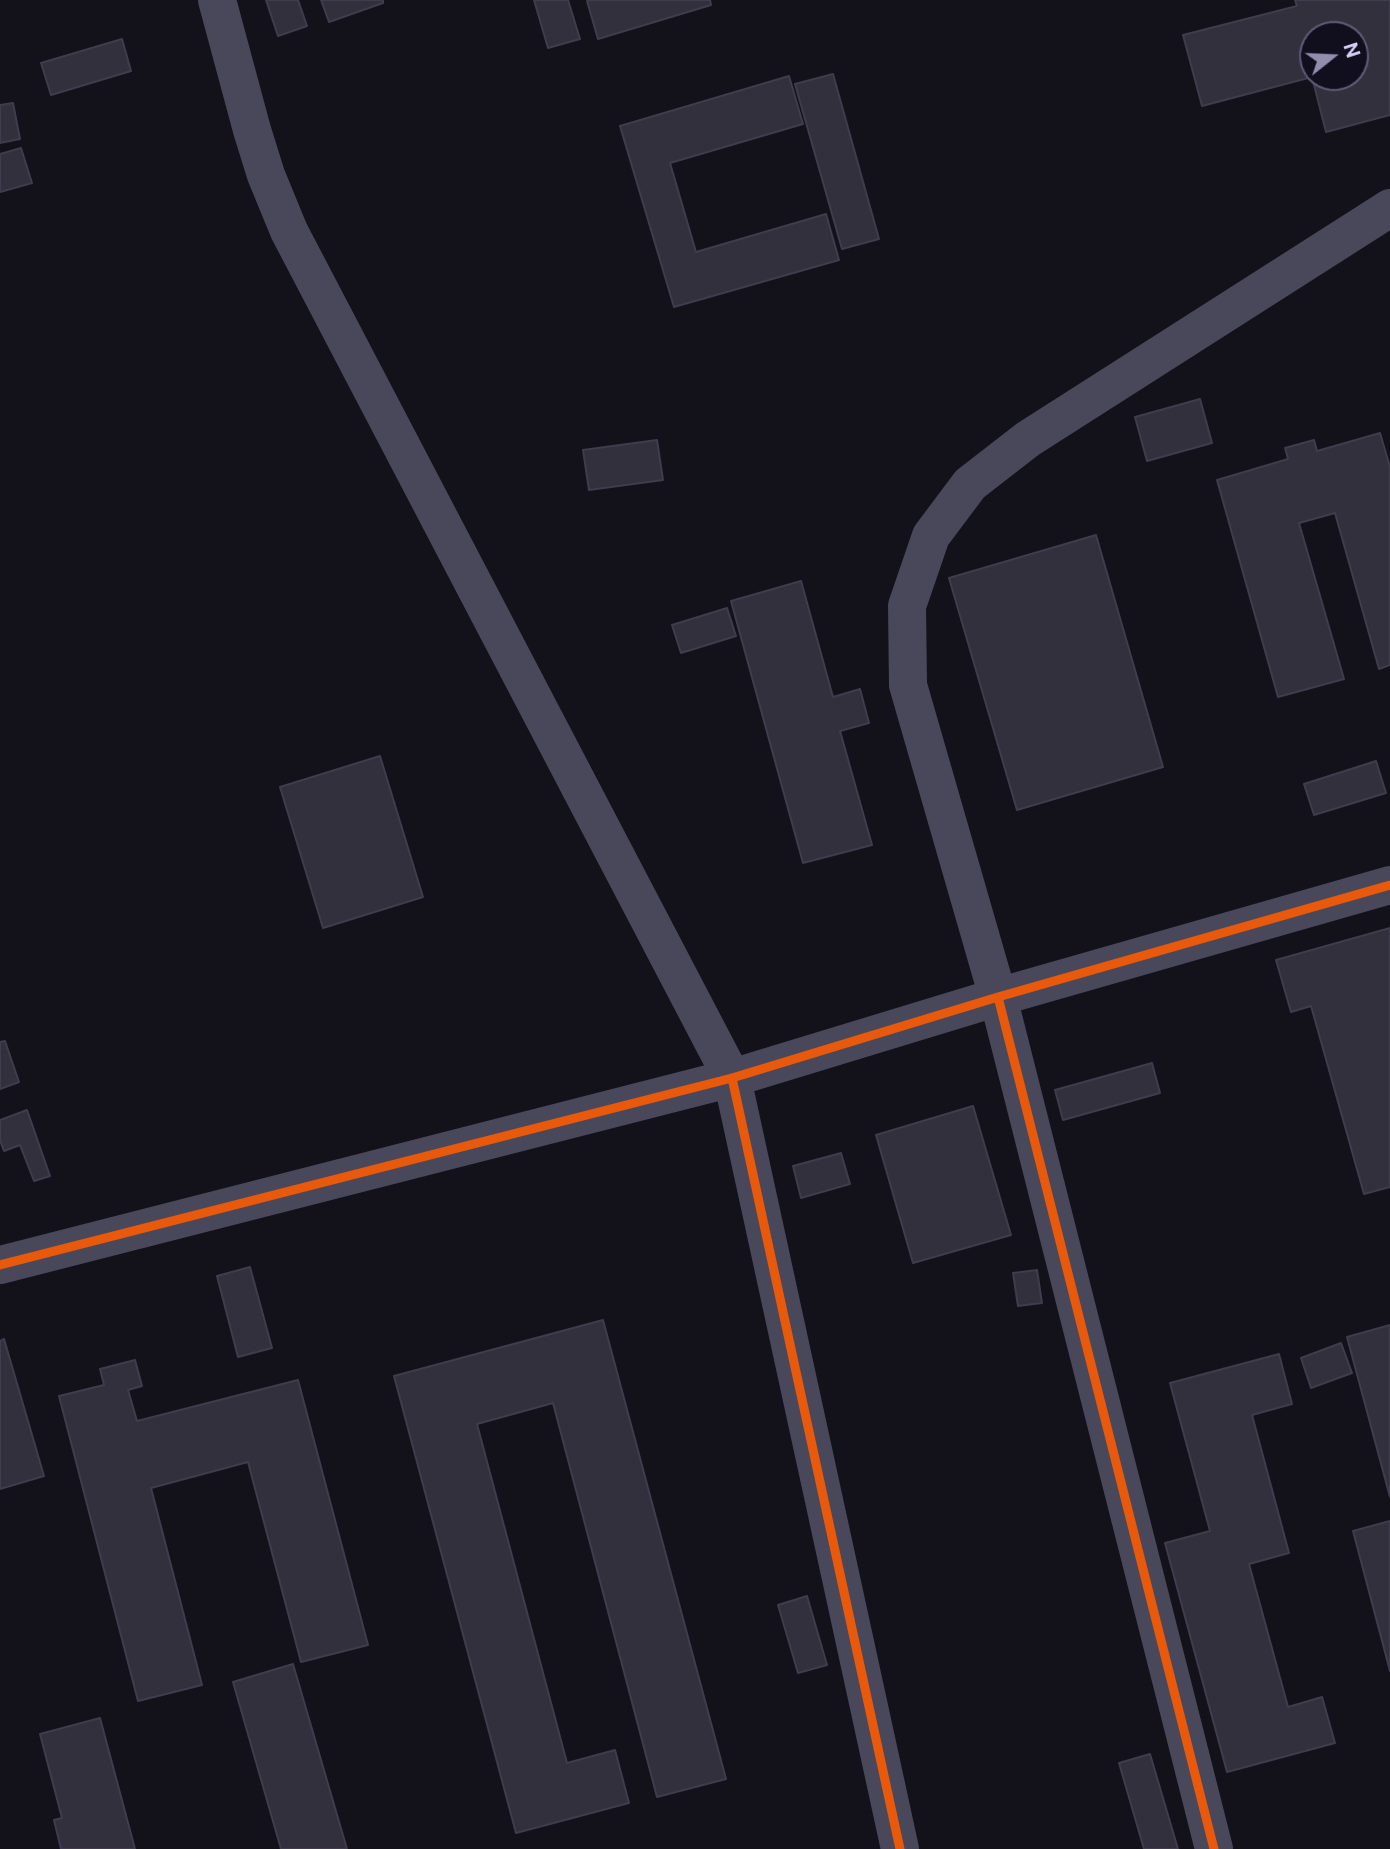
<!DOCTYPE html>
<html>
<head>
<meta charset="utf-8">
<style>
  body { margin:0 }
  #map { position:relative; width:1390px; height:1849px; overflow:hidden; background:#13121a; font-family:"Public Sans",sans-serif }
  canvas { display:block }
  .north { position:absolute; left:1299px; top:21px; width:70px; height:70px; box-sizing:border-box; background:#110e1e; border:2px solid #605b76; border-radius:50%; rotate:72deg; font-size:19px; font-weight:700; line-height:28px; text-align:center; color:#d6cffb }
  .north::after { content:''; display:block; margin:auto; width:24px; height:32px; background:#928dac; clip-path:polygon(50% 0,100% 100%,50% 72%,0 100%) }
</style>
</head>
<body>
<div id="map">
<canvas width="1390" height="1849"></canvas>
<div class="north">N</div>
</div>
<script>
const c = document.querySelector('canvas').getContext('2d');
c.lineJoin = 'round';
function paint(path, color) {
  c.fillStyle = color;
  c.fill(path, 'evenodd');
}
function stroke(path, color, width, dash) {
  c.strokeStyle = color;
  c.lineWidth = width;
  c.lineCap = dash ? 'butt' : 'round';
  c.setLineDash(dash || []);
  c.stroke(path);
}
const building = new Path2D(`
  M266,0h32l9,26 -29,10z
  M321,0h62v3l-54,19z
  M534,0h34l12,39 -32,9z
  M591,0h119l1,5 -113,34 -11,-38z
  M1295,0h95v115l-64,17 -14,-55 -110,29 -19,-71 114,-29zM1313,35h42v42h-42z
  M122,39l9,32 -80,24 -10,-32z
  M833,74l46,165 -37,10 -47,-165z
  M789,76l14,48 -133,39 26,89 130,-38 13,46 -165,47 -54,-181z
  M13,103l7,36 -20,4v-38z
  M21,148l11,35 -32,9v-38z
  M1200,399l12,44 -65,18 -12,-44z
  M1380,433l10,34v198l-11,4 -44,-156 -36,10 45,156 -66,18 -61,-217 71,-21 -3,-11 29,-8 3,11z
  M657,440l6,40 -74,10 -6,-40z
  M1096,535l67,232 -146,43 -68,-232z
  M801,581l32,116 27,-8 9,34 -29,8 32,114 -69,18 -72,-262z
  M727,608l9,28 -55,17 -9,-28z
  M380,756l43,141 -100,31 -43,-141z
  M1376,761l10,32 -72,22 -10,-31z
  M1390,928v259l-26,7 -53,-188 -20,6 -15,-52z
  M5,1041l14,41 -19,7v-47z
  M1152,1063l8,30 -97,27 -8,-30z
  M973,1106l38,129 -98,28 -37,-128z
  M27,1110l23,66 -16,5 -14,-36 -16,6 -4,-11v-20z
  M841,1153l9,31 -49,14 -8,-32z
  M250,1267l22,81 -34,9 -21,-81z
  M1037,1270l5,33 -24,3 -5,-33z
  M603,1320l123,459 -69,18 -104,-394 -76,21 90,339 48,-13 14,53 -113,30 -122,-457z
  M1390,1325v172l-43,-160z
  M4,1339l40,137 -44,13v-148z
  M1341,1343l11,30 -41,15 -10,-30z
  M1279,1354l13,50 -40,11 37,138 -40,11 39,143 34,-10 13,46 -108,29 -62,-229 45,-12 -40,-148z
  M135,1360l7,26 -14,4 9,31 161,-41 70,265 -67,17 -53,-200 -97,26 51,197 -64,16 -79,-305 45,-11 -4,-16z
  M1390,1521v150l-37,-140z
  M807,1596l20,69 -29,8 -20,-68z
  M293,1664l54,185h-66l-48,-167z
  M100,1718l35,131h-74l-7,-29 8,-2 -22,-84z
  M1150,1754l28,95h-34l-25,-86z`);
const minor = new Path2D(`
  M217,0l35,130 14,45 23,56 443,847 168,771
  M0,1265l732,-187 266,-81 392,-112
  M1214,1849l-216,-852 -90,-312 -1,-79 24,-70 39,-52 58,-45 362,-231`);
const cycleway = new Path2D(`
  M998,997l216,852
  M732,1078l168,771
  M0,1265l732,-187 266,-81 392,-112`);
paint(building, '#32303d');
stroke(building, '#403c4d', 2);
stroke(minor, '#49485b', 38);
stroke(cycleway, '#e8590c', 9);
</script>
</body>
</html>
